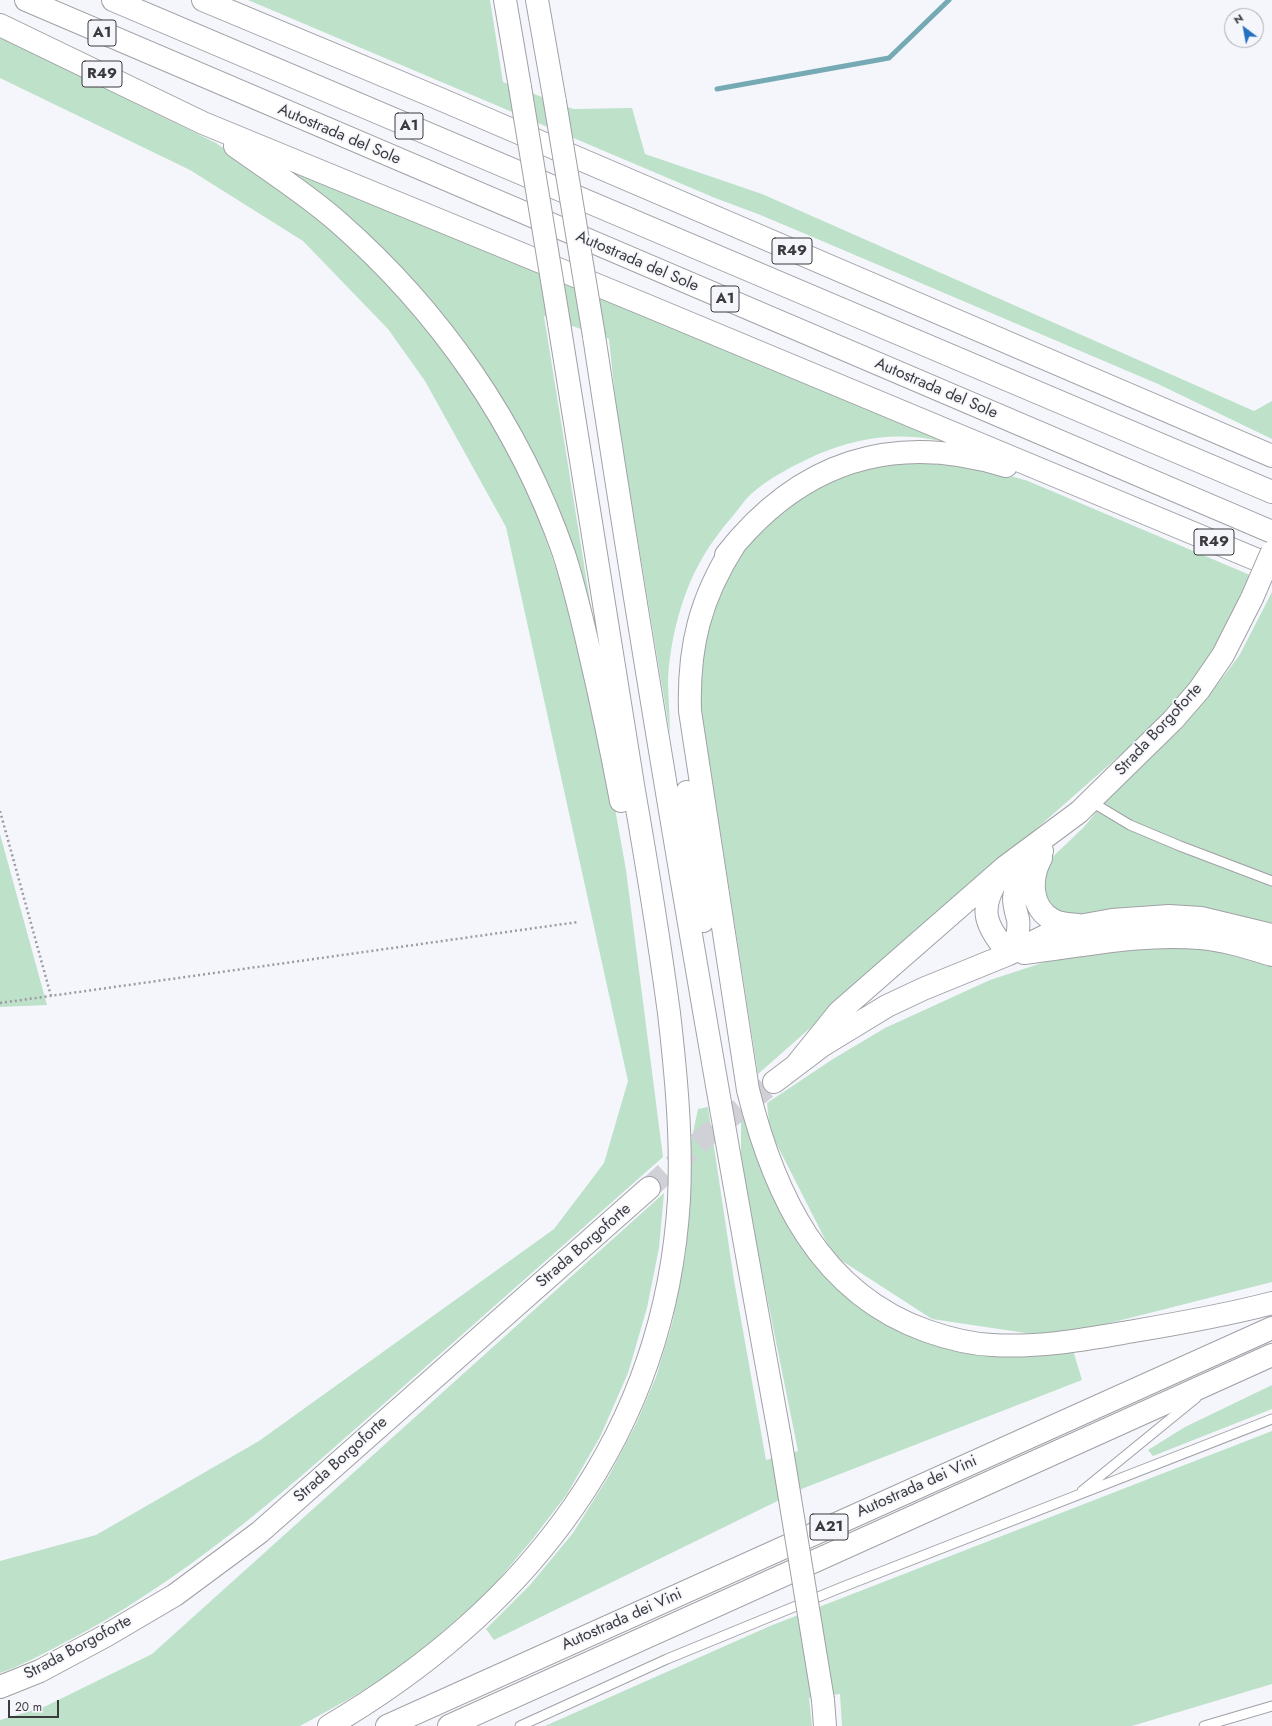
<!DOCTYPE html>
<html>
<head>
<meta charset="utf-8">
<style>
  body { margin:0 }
  #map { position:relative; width:1272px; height:1726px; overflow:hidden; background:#f5f6fc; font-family:Jost,sans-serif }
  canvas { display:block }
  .north { position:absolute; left:1224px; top:8px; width:40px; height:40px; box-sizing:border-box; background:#f5f6fc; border:1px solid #ababb0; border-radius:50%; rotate:328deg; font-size:11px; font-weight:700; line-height:16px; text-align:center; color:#3b3b3e }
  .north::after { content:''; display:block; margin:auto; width:14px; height:18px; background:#2570c0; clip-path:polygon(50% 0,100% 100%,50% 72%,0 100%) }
  .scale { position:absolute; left:8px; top:1700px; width:51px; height:18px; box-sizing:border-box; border:2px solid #3b3b3e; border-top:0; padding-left:5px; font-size:12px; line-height:14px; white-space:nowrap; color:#3b3b3e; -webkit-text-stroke:3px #f5f6fc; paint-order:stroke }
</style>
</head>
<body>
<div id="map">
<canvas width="1272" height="1726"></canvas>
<div class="north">N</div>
<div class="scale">20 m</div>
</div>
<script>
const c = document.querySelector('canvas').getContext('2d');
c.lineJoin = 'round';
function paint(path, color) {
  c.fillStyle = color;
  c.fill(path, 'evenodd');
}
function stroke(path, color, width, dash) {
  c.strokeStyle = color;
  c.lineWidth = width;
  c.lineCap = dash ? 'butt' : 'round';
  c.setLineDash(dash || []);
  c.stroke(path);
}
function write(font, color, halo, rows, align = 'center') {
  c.font = font + ' Jost,sans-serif';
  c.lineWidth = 3.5;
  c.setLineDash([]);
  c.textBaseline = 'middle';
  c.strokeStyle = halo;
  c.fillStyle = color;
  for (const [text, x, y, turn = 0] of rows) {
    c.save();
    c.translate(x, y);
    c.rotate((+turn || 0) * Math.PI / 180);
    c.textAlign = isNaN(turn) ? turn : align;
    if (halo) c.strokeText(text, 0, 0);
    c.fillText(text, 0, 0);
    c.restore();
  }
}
const green = new Path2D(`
  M248,0h242l13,82 70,27 59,-1 13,46 117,40 492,217 18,-10v38l-114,-55 -343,-146 -57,-24 -43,-16z
  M0,37l216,106 83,57 99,92 65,83 45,76 22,44 41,116 40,175 15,84 37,287c-92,81 -184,163 -276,244 -103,91 -206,183 -329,245 -19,10 -38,20 -58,27v-112l96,-26 163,-94 295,-212 50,-66 24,-82 -122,-554 -81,-146 -37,-52 -85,-88 -113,-71 -190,-92z
  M282,164l659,273 -1,4c-43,-10 -84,-3 -124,14 -23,11 -48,23 -67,41 -6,6 -11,14 -17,21 -12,14 -24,30 -33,47 -18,33 -29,77 -31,116 0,18 2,36 2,54l-53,-319 -8,-76 -65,-23 48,298c-11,-40 -22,-80 -38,-118 -45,-102 -112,-192 -193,-268 -25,-23 -53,-43 -79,-64z
  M921,460l66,9 41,12 222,94 -28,60 -30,46 -40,46 -394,347 -58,-373v-32l5,-35 27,-70 28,-34 33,-27 34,-22 30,-12z
  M1272,592v334l-210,-10 -18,-19 -1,-31 41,-39 38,-46 44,-40 38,-39 35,-46z
  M0,834l47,171 -47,2z
  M1152,945l59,3 61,15v319l-174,44 -59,9 -107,-16 -99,-64 -63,-124 -3,-28 66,-44 52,-31 105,-48 55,-18 59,-11z
  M741,1097l14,48 123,173 195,32 9,30 -278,108 -310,152 -8,-11 44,-44 43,-52 37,-59 26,-50 20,-47 16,-53 14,-72 4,-106 8,-37 10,-2 26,173 32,180 32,-9 -52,-258 -5,-33z
  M664,1193l-5,55 -12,60 -19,65 -28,64 -33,57 -36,47 -43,51 -49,43 -47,38 -43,26 -49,27h-300v-6l44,-13 108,-53z
  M1272,1385v24l-119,47 -5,-6 37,-23z
  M1272,1431v253l-140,42h-290l-2,-32 -31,4 3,28h-267l225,-100z`);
const stream = new Path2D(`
  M717,89l172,-31 60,-58`);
const secondaryTunnel = new Path2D(`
  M649,1188l56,-51 69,-55`);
const path = new Path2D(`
  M0,811l51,185
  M0,1003l578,-81`);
const lane = new Path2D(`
  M1090,801l40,24 50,21 92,35
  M1082,1491l114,-93
  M520,1726l147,-67 173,-71 432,-169
  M1204,1726l68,-20`);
const secondary = new Path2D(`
  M1041,858c-11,20 -11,50 12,62 7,4 16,4 25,5
  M999,877c-22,34 -13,48 10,77
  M1024,953c58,-7 117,-20 176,-15 25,2 49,10 72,17
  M1009,954c6,-11 11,-21 9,-35 -2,-7 -4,-13 -4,-21 2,-20 15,-34 28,-47
  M797,1064l42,-52 166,-145 74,-55 94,-92 26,-30 24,-35 29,-57
  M774,1082l49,-37 64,-39 36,-17 86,-35 48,-24 55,-10 57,-4 32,2 71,17
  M0,1687l40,-16 67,-36 68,-40 85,-63 389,-344`);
const highway = new Path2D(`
  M26,0l1246,532
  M113,0l1159,492
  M203,0l237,99 832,357
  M505,0l15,87
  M537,0l18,102
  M0,25l203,98 445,183 624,260
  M235,146c35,25 70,47 102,75 103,90 182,204 227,333 11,34 19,69 27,104 11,47 21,95 30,143
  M594,336c56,368 119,735 186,1102
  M735,544c-35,54 -47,103 -45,167l58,379c26,104 71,203 179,241 20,7 43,13 65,14 49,3 95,-6 142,-14 47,-8 93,-16 138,-28
  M726,555c73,-93 167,-124 280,-89
  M687,792l16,129
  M823,1700l2,26
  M329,1726c199,-117 336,-291 350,-527 3,-62 -3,-125 -10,-186 -10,-74 -22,-148 -35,-222 -26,-156 -51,-312 -75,-468
  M387,1726l885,-398
  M449,1726l823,-371`);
const secondaryBridge = new Path2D(`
  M1252,598l20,-46`);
const highwayBridge = new Path2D(`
  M520,87l39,236
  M555,102l39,234
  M780,1438l43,262`);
const shields = [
  [102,33,28],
  [102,74,40],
  [409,126,28],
  [792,251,40],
  [725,299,28],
  [1214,542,40],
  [829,1527,38]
];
const shieldNames = [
  ["A1",102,33],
  ["R49",102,74],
  ["A1",409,126],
  ["R49",792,251],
  ["A1",725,299],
  ["R49",1214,542],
  ["A21",829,1527]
];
const streetNames = [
  ["Autostrada del Sole",339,135,23],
  ["Autostrada del Sole",637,262,23],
  ["Autostrada del Sole",936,389,23],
  ["Strada Borgoforte",1159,730,-47],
  ["Strada Borgoforte",584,1246,-41],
  ["Strada Borgoforte",341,1460,-42],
  ["Autostrada dei Vini",917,1487,-24],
  ["Autostrada dei Vini",622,1620,-24],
  ["Strada Borgoforte",78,1648,-28]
];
paint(green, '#bee1c9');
stroke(stream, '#75aab4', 5);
stroke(secondaryTunnel, '#d0d1d6', 22, [22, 11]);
stroke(lane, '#a0a1a6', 11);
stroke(secondary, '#a0a1a6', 24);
stroke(highway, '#a0a1a6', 24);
stroke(path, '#9b9ba0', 2.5, [2, 3]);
stroke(lane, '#fff', 9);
stroke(secondary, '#fff', 22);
stroke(highway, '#fff', 22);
stroke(secondaryBridge, '#a0a1a6', 24, []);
stroke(highwayBridge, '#a0a1a6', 24, []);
stroke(secondaryBridge, '#fff', 22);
stroke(highwayBridge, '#fff', 22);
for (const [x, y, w] of shields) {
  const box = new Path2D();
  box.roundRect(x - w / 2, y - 13, w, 26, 3);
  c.fillStyle = '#f5f6fc';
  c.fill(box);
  stroke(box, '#3b3b3e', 1);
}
write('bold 15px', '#3b3b3e', null, shieldNames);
write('16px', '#3b3b3e', '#f5f6fc', streetNames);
</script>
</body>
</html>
